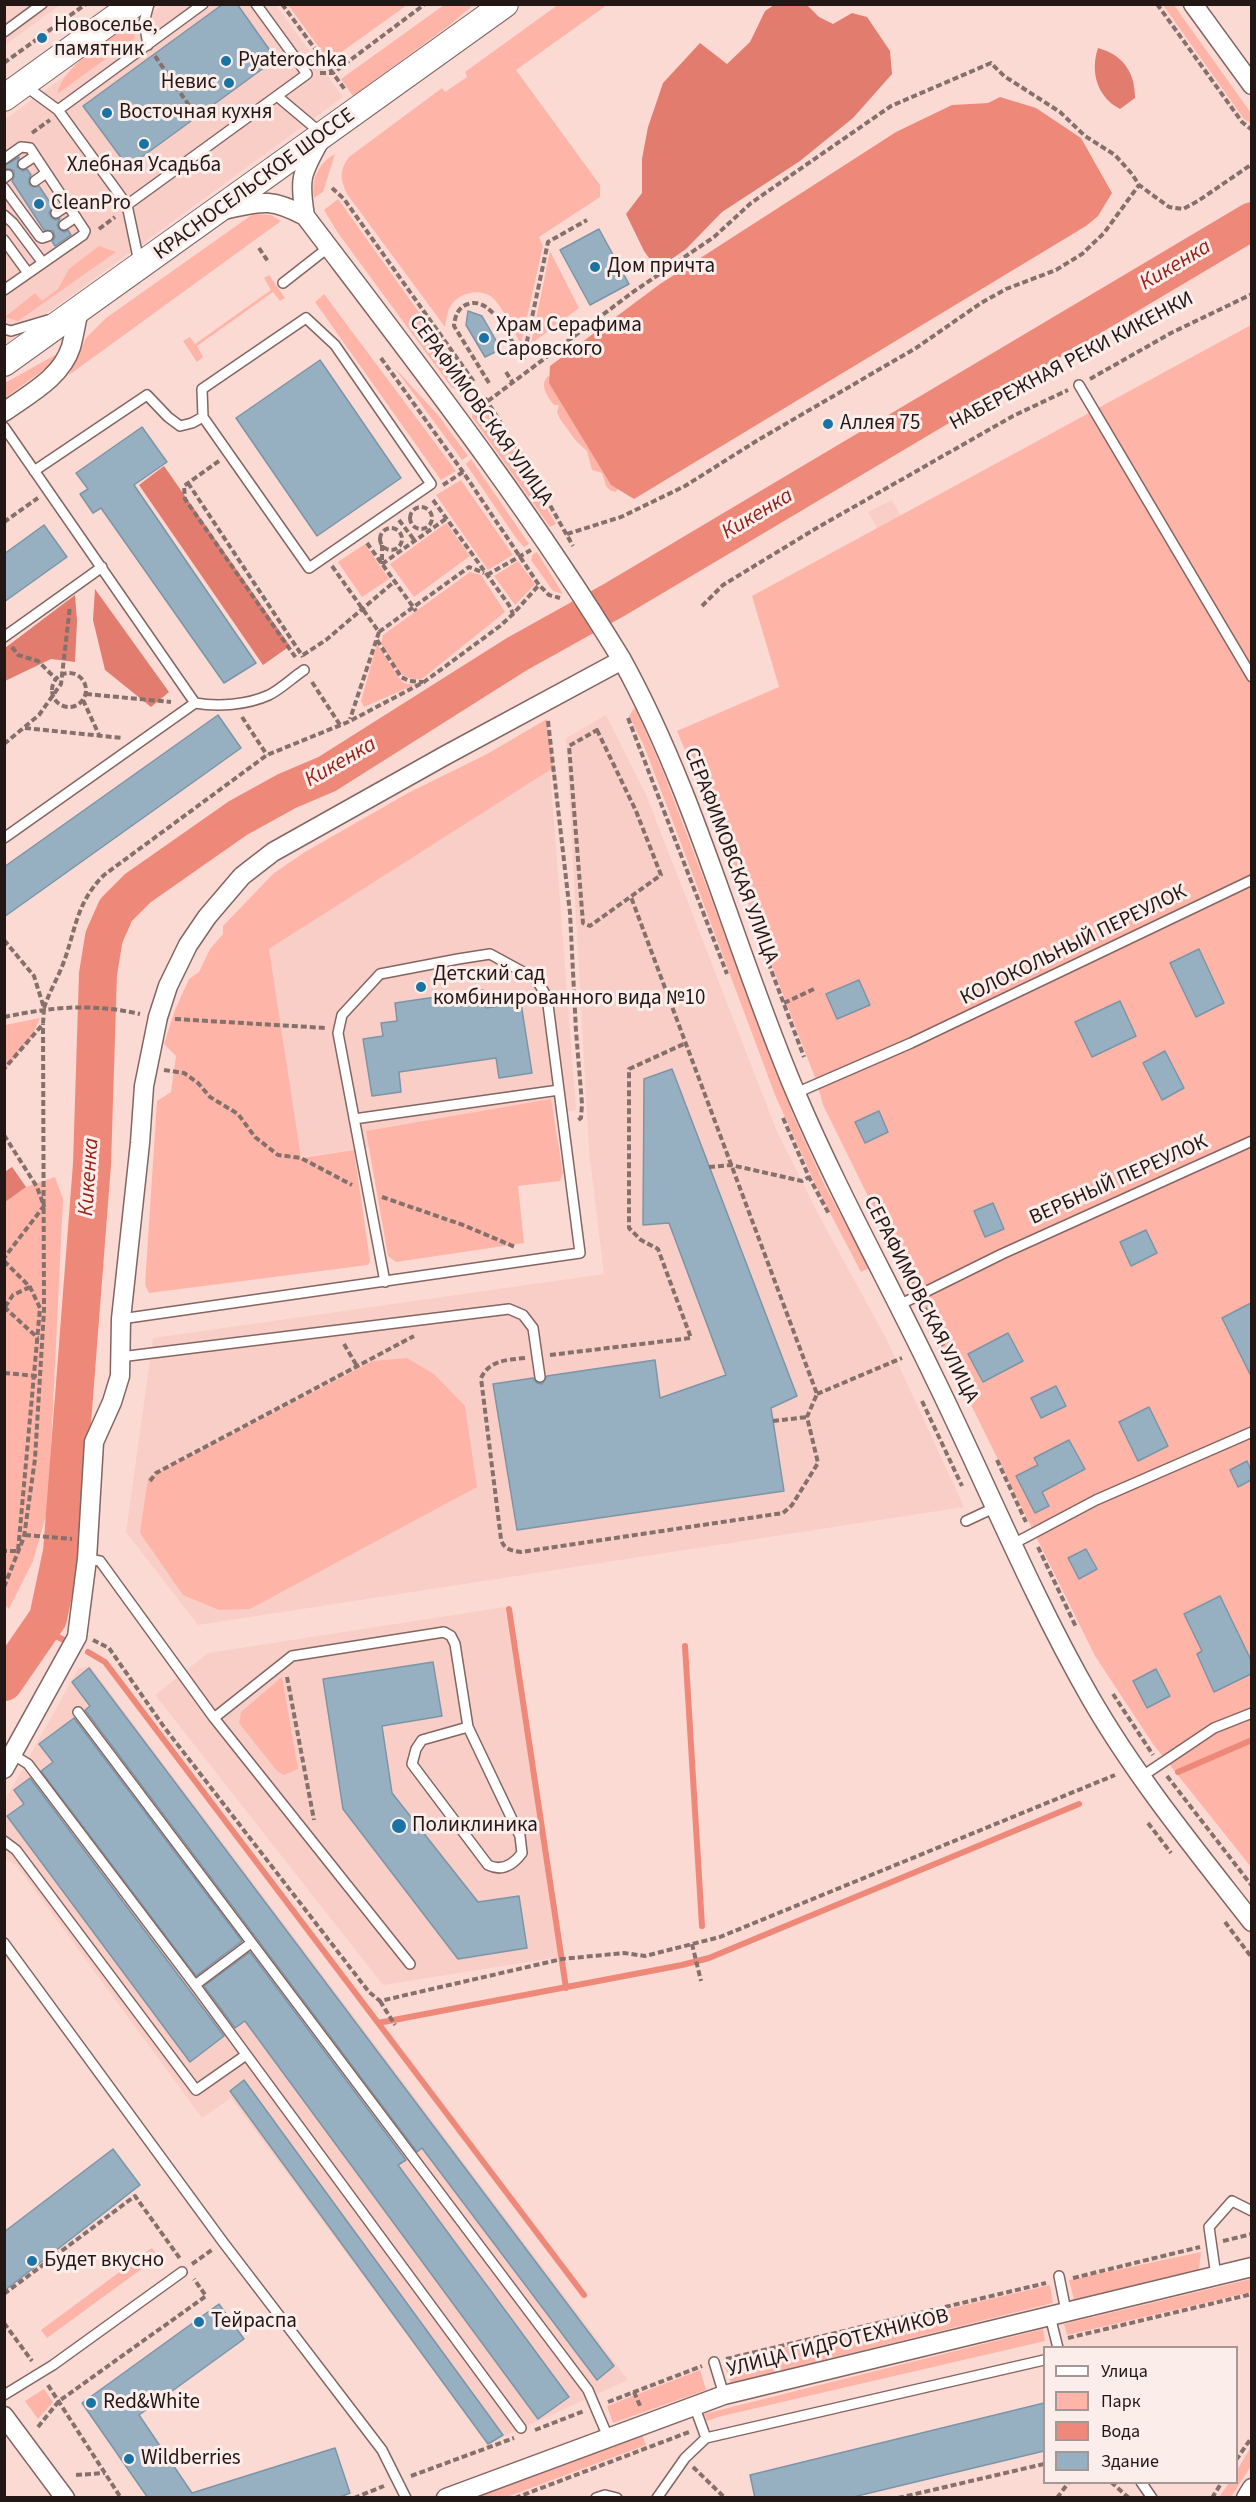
<!DOCTYPE html>
<html>
<head>
<meta charset="utf-8">
<style>
  body { margin:0 }
  #map { position:relative; width:1256px; height:2502px; overflow:hidden; background:#fcdad4; font-family:"Source Sans 3",sans-serif }
  canvas { display:block }
  .frame { position:absolute; inset:0; border:6px solid #221715; pointer-events:none }
  .legend { position:absolute; left:1043px; top:2346px; width:195px; height:138px; box-sizing:border-box; background:#fbedea; border:2px solid #a49795; margin:0; padding:8px 10px; list-style:none; font-size:18px; color:#221715 }
  .legend li { display:flex; align-items:center; gap:12px; height:30px }
  .legend b { width:30px; border:2px solid #a49795 }
</style>
</head>
<body>
<div id="map">
<canvas width="1256" height="2502"></canvas>
<div class="frame"></div>
<ul class="legend">
<li><b style="height:8px;background:#fff"></b>Улица</li>
<li><b style="height:16px;background:#ffb4a8"></b>Парк</li>
<li><b style="height:16px;background:#ee897a"></b>Вода</li>
<li><b style="height:16px;background:#96b0c2"></b>Здание</li>
</ul>
</div>
<script>
const c = document.querySelector('canvas').getContext('2d');
c.lineJoin = 'round';
function paint(path, color) {
  c.fillStyle = color;
  c.fill(path, 'evenodd');
}
function stroke(path, color, width, dash) {
  c.strokeStyle = color;
  c.lineWidth = width;
  c.lineCap = dash ? 'butt' : 'round';
  c.setLineDash(dash || []);
  c.stroke(path);
}
function write(font, color, halo, rows, align = 'center') {
  c.font = font + ' "Source Sans 3",sans-serif';
  c.lineWidth = 6;
  c.setLineDash([]);
  c.textBaseline = 'middle';
  c.strokeStyle = halo;
  c.fillStyle = color;
  for (const [text, x, y, turn = 0] of rows) {
    c.save();
    c.translate(x, y);
    c.rotate((+turn || 0) * Math.PI / 180);
    c.textAlign = isNaN(turn) ? turn : align;
    if (halo) c.strokeText(text, 0, 0);
    c.fillText(text, 0, 0);
    c.restore();
  }
}
const built = new Path2D(`
  M5,5h55l-55,40z
  M163,5h113l67,92 -338,247 -1,-224z
  M892,500l11,20 -24,12 -11,-20z
  M606,715l41,82 129,332 40,81 71,130 77,167 -766,118 -72,-93 27,-194 451,-64 -15,-123 -23,-413z
  M550,770l26,340 -216,39 -60,8 -31,-208z
  M505,1607l55,350 -177,28 -228,-290 53,-42z
  M90,1666l538,714 -140,64 -257,-346 -29,20 -185,-252 -12,-8 -1,-56 74,-133z`);
const green = new Path2D(`
  M559,4l48,1 -91,65 84,115v12l-61,40 4,9 -22,98c-8,-14 -16,-33 -27,-45 -13,-13 -38,-6 -45,10 -2,5 -3,12 -4,18l-98,-133c-7,-16 -8,-23 2,-37l93,-69 3,4 22,-15 -2,-5z
  M288,5h-1h120l-78,56z
  M444,5h29l-22,19 -98,72 -12,-17z
  M1163,5h11l77,108v11l-7,-5z
  M128,25l5,3 2,10 -78,56c6,-28 48,-52 71,-69z
  M335,154l-12,38 -9,6c-3,-18 4,-35 21,-44z
  M338,199l133,186 -6,4 -13,-1 -114,-155 -14,-23z
  M253,214l18,1 10,6 -212,154 17,-37 20,-20z
  M99,246l17,6 -98,69 -13,-4 30,-24 7,8 16,-12 11,-20z
  M550,251l29,57 -48,36z
  M269,275l16,23 -5,3 -7,-9 -76,54 6,11 -6,5 -14,-21 7,-4 5,7 76,-54 -7,-12z
  M324,294l132,177 -15,9 -126,-178z
  M1251,325v1542l-98,-123 -58,-88 -272,-551 -6,-22 -72,-188 -68,-164 102,-44 -27,-91z
  M55,355l3,4 -5,4 -48,35v-15z
  M394,367l44,48 30,41 -6,4z
  M548,376l8,3 64,106 -4,7 -5,-1 -5,-5 -4,-13 -10,-3 -5,-19 -11,-10 -16,-22 -3,-7 2,-7h-5c-7,-9 -15,-20 -6,-29z
  M482,401l18,27 56,96 -6,3 -78,-110 1,-9z
  M471,459l58,85 -5,3 -8,-9 -50,-74z
  M461,480l52,75 -25,15 -52,-75z
  M446,523l24,33 -56,41 -24,-33z
  M365,544l24,35 -27,18 -24,-35z
  M537,552l26,42 -10,-3 -22,-31 2,-6z
  M518,561l17,23 -20,21 -21,-29z
  M470,572l11,3 24,37 -83,67c-24,3 -29,-17 -41,-35l2,-9z
  M377,644l23,35 4,4 10,2 -50,22 -3,-6z
  M635,707l29,67 129,341 32,71 44,82 -8,4 -43,-82 -43,-95 -96,-257 -35,-92 -15,-30z
  M547,719l8,57 -5,-6 -281,179 32,209 53,-8 16,111 -2,4 -219,28 -4,-8 12,-184 14,-9 5,-36 -12,-12 11,-34 14,-31 10,-7 11,-23 13,-15v-8l51,-53 31,-21 103,-59 79,-39z
  M40,1018l-8,19 -27,32v-44z
  M551,1099l12,74 -3,8 -42,5 6,57 -128,19 -8,-6 -22,-125z
  M12,1167l14,20 29,-10 8,22 -15,310 -15,52 -24,48 -4,-4 -1,-433z
  M407,1358l27,16 31,32 12,81 -227,122 -31,1 -36,-15 -43,-62 8,-55 225,-117z
  M282,1677l16,92 -14,6 -7,-4 -38,-48 2,-11z
  M152,2248l6,9 -111,81 -6,-8z
  M1201,2252l-2,17 -125,31 -5,-20z
  M1251,2279v13l-184,43 -3,-11z
  M1050,2285l3,18 -322,80 -8,-21z
  M1043,2329l2,12 -323,75 -15,5 -3,-7z
  M700,2370l6,20 -93,33 -6,-17z
  M44,2389l9,13 -15,17 -13,-18z
  M642,2434l4,11 -139,52 -38,1z
  M1251,2447v19l-20,31h-12l10,-14 7,-1 1,-12z`);
const forest = new Path2D(`
  M774,5h33l12,12 14,7 19,-11 15,4 23,34 2,23 -39,44 -53,43 -78,51 -36,37 -29,20 -13,-18 -18,-37 16,-21v-34l6,-32 15,-44 37,-40 27,21 23,-22 15,-31z
  M1098,48c25,7 37,24 37,50l-15,11c-23,-12 -30,-37 -22,-61z
  M164,466l126,180 -27,19 -124,-180z
  M95,589l74,103 -18,15 -46,-37 -12,-50z
  M75,595l2,26 -2,41 -24,-3 -46,22v-33z
  M12,1167l14,20 -21,15v-30z`);
const water = new Path2D(`
  M1000,97l36,11 45,30 31,55 -14,23 -12,10 -452,273 -23,-14 -62,-102 1,-17 110,-82 236,-152 56,-27 36,-2z
  M546,624l15,22 -3,7 -13,6 -9,-14 -4,-13z`);
const stream = new Path2D(`
  M614,600l6,12
  M509,1609l57,379
  M42,1629l30,15
  M685,1646l17,280
  M88,1652l17,10 479,633
  M1178,1772l74,-32
  M378,2023l304,-58 27,-7 370,-154`);
const river = new Path2D(`
  M4,1682l44,-64 14,-66 30,-388 6,-190 6,-37 12,-27 22,-22 100,-70 49,-27 40,-17 190,-120 97,-54 638,-379`);
const building = new Path2D(`
  M223,4h14l39,55 -148,108 -45,-61z
  M19,157l-2,10 6,4 4,-2 4,6 -2,4v5l4,3 6,-1 14,21 -4,6 2,4 5,3 4,-2 -3,7 2,4 5,3 4,-2 3,5 -16,11 -3,-5 3,-4 -2,-6 -9,-1 -32,-49 2,-4v-6l-4,-2h-6v-3z
  M599,229l30,55 -39,21 -30,-55z
  M468,311l14,5 19,33 -16,8 -19,-32z
  M320,360l81,118 -84,58 -81,-118z
  M142,427l25,35 -33,23 122,178 -32,20 -123,-175 -8,5 -13,-19 8,-5 -12,-16z
  M44,525l23,32 -63,45v-48z
  M218,715l23,33 -237,169v-50z
  M1199,949l25,54 -28,14 -26,-54z
  M859,980l11,25 -33,14 -11,-25z
  M483,990l3,18 35,-5 11,70 -33,5 -3,-20 -97,14 2,20 -29,4 -9,-57 20,-3 -2,-13 16,-2 -2,-18z
  M1120,1001l16,35 -44,21 -17,-35z
  M1165,1051l19,37 -22,12 -19,-37z
  M672,1069l125,327 -26,12 13,83 -267,39 -24,-146 40,-6 4,5 5,1 5,-8 108,-16 5,38 66,-23 -57,-152 -26,2 1,-146z
  M879,1111l9,21 -23,11 -10,-21z
  M993,1203l11,26 -19,8 -11,-26z
  M1146,1230l11,23 -26,13 -11,-24z
  M1251,1303v73l-29,-58z
  M1008,1333l15,28 -40,21 -15,-28z
  M1056,1386l10,20 -25,12 -10,-20z
  M1149,1407l19,39 -30,15 -19,-39z
  M1069,1440l16,29 -43,23 7,14 -14,7 -19,-37 22,-11 -4,-7z
  M1247,1461l4,9v10l-13,7 -8,-17z
  M1086,1549l11,20 -18,10 -11,-21z
  M1220,1596l31,64v14l-37,18 -17,-38 5,-3 -18,-37z
  M433,1662l9,54 -60,10 10,67 86,109 41,-6 8,52 -69,11 -115,-150 -20,-130z
  M89,1668l525,698 -17,14 -175,-232 -5,4 -332,-442 5,-4 -18,-24z
  M1156,1669l14,27 -23,12 -14,-27z
  M74,1718l168,223 -46,35 -155,-205 12,-9 -14,-18z
  M30,1778l194,258 -34,26 -183,-246 17,-12 -10,-14z
  M250,1952l156,208 -8,5 171,232 -31,22 -293,-398 -10,7 -31,-42z
  M244,2080l259,355 -15,9 -258,-353z
  M113,2149l27,36 -136,106v-59z
  M219,2304l25,35 -105,76 53,78 143,-45 15,45 -12,5h-190l-66,-95z
  M1044,2403v48l-195,47h-94l-5,-23z`);
const path = new Path2D(`
  M282,4l64,87
  M1157,4l85,118 10,8
  M155,56l42,61
  M4,63l82,-59
  M320,73h13l92,-69
  M32,133l18,-13
  M332,188l12,11 130,183
  M99,229l16,-12
  M259,248l10,15
  M381,358l82,114 76,113 10,10 11,3
  M523,360l25,-118 39,-22
  M506,372l7,11
  M1090,379l81,-46 81,-39
  M489,383l-35,-57c1,-10 4,-19 14,-22 25,-9 44,40 55,57
  M485,398l39,61 49,87
  M488,401l145,-109 81,-55 37,-34 140,-97 100,-43 13,13 56,36 25,24 30,19 17,19 7,11 30,22 14,2 15,-8 54,-37
  M219,461l-35,25 1,13 111,159
  M188,483l115,174
  M443,485l20,-13
  M433,500l76,105 4,9
  M410 518a11 11 0 1 1 22 0a11 11 0 1 1-22 0Z
  M399,520l16,21
  M4,522l34,-24
  M380 539a11 11 0 1 1 22 0a11 11 0 1 1-22 0Z
  M567,534l54,-17 64,-31 73,-46 158,-92 65,-45 25,-14 50,-19 26,-16 22,-21 35,-48
  M367,543l49,68
  M382,545v19
  M382,564l65,-46
  M332,566l47,66 -29,87
  M487,575l44,-25
  M702,606l21,-21 92,-56 198,-113 55,-26
  M379,632l90,-65 15,6
  M377,640l24,37 8,4 14,1
  M12,647l6,8 20,6 18,18
  M303,655l23,-15 69,-59
  M52 690a17 17 0 1 1 34 0a17 17 0 1 1-34 0Z
  M312,682l28,43
  M86,694l85,8
  M83,700l17,37
  M242,717l25,38
  M628,718l99,256
  M548,721l22,192 6,118 6,73 -1,14 -4,3
  M25,728l97,10
  M597,730l39,81 25,64 -71,51 -7,-3 -14,-177z
  M4,744l35,-29 22,-31 9,-78
  M4,940l30,36 10,32 -1,16 -39,45
  M762,946l42,111
  M784,1003l30,-14
  M44,1008c5,-15 11,-25 17,-39 15,-36 13,-64 43,-94l163,-120 81,-33 76,-40 76,-56 13,-12 26,-29
  M4,1017c49,-10 87,-14 136,-3
  M175,1019l151,9
  M164,1070l20,3 14,10 12,14 28,17 17,23 23,18 23,3 51,27
  M783,1118l26,59 20,37
  M4,1135l33,52 7,19 -40,52
  M709,1167l22,-2 71,16 7,-4
  M382,1197l81,28 52,22
  M873,1207l40,76
  M4,1261l26,26 10,21 -22,243h-14
  M4,1307l34,31
  M5,1307l8,-12 17,-8
  M925,1308l32,67
  M344,1344l13,22
  M550,1355l141,-17 -33,-89 -17,-9 -12,-12v-159l57,-26
  M525,1358c-19,2 -35,2 -44,20l20,161c2,10 11,12 20,13l262,-39 9,-8 26,-42 -11,-46 10,-23 -186,-497
  M4,1373l33,3
  M817,1394l85,-36
  M922,1401l40,85
  M773,1421l34,-4
  M997,1460l29,62
  M150,1481l6,-8 258,-137
  M25,1535l47,4
  M1038,1547l38,80
  M4,1587l20,-50 11,-78 9,-149 -1,-286
  M93,1640l16,8 55,79 205,265 11,9 182,-42 62,-6 21,3 75,-19 395,-162
  M287,1677l27,143
  M1113,1694l40,61
  M1167,1776l85,110
  M1148,1823l23,30
  M1225,1922l27,36
  M692,1944l9,37
  M380,2001l15,24
  M1223,2241l29,-7
  M192,2264l21,-15
  M1073,2278l127,-31
  M4,2294l131,-98 46,64
  M4,2323l28,38
  M1068,2338l184,-44
  M726,2359l320,-76
  M48,2385l73,113
  M634,2392l7,16
  M608,2402l94,-36
  M38,2427l21,-26 147,-105 -12,-17
  M535,2430l49,-19
  M1236,2460l16,-23
  M693,2467l32,31
  M76,2475l29,-2
  M411,2476l103,-38
  M1111,2482l18,16
  M354,2498l30,-12
  M515,2498l174,-66
  M898,2498l146,-34
  M1057,2498l12,-16
  M1212,2498l10,-16`);
const lane = new Path2D(`
  M203,4l-145,106 69,95 180,-131 -51,-70
  M4,32l38,-28
  M148,45l-4,-23 5,-18
  M24,85l34,25
  M277,96l44,37
  M4,159l17,-12 9,1 55,83 -2,4 -79,55
  M23,164l12,-8
  M4,178l4,-3
  M35,181l11,-8
  M4,188l36,49 2,1 6,-2
  M127,205l12,57
  M56,213l12,-8
  M4,215l9,8 30,40
  M64,225l12,-8
  M4,240l24,33
  M283,283l46,-36
  M306,318l29,27 96,139 -122,84 -106,-151 -1,-28z
  M4,329l7,2 37,-11
  M1079,385l173,292
  M4,427l191,276 -191,135
  M34,471l113,-76 21,22 12,9 12,-3 11,-6
  M4,637l98,-70
  M195,703c23,4 52,2 74,-8 12,-6 23,-17 35,-25
  M796,1093l115,-50 341,-163
  M354,1119l205,-29
  M899,1305l103,-51 250,-113
  M121,1319l459,-66 -33,-256 -11,-18 -46,-25 -32,5 -78,15 -38,41 -4,18 47,249
  M120,1357l389,-48 14,6 10,13 7,49
  M966,1521l30,-14
  M1013,1544l83,-44 156,-68
  M87,1559l13,2 114,157 196,246
  M78,1712l510,678 20,47
  M214,1718l78,-62 152,-24 7,4 4,8 13,83 52,109 2,17c-9,12 -20,19 -34,12l-76,-101 4,-15 6,-9 46,-13
  M12,1754l16,10 167,221 326,443
  M1141,1777l73,-49 38,-15
  M4,1841l12,9 180,240 50,-35
  M4,1943l219,299 159,208 24,48
  M195,1985l56,-42
  M1059,2276l7,35
  M1216,2276l-7,-49 23,-26 20,10
  M1050,2316l8,32
  M714,2362l10,33
  M4,2395l49,-30 129,-93
  M694,2405l12,33
  M1141,2482l11,16
  M596,2498l9,-3 12,3
  M657,2498l28,-40 21,-20 338,-78`);
const street = new Path2D(`
  M1193,4l59,81
  M305,216c-6,-37 -4,-42 14,-74
  M4,412c25,-18 57,-34 67,-65 3,-11 5,-24 8,-37
  M622,660c76,138 113,292 175,436 41,96 92,187 137,281 52,106 97,217 156,320 46,80 105,152 162,225
  M4,1769l73,-132 10,-78 7,-117 18,-40 8,-26 1,-57 19,-176 4,-57 14,-69 10,-31 20,-41 19,-28 35,-41 31,-24 173,-97 176,-95c-95,-156 -207,-299 -317,-444 -36,-19 -44,-14 -82,-6
  M4,2416l61,82
  M446,2498l278,-103 528,-128
  M1246,2498l6,-10`);
const secondary = new Path2D(`
  M4,98l130,-94
  M4,363l501,-359`);
const markers = [
  [42,38,6,"#1974a3"],
  [226,61,6,"#1974a3"],
  [229,83,6,"#1974a3"],
  [107,113,6,"#1974a3"],
  [144,144,6,"#1974a3"],
  [39,204,6,"#1974a3"],
  [595,267,6,"#1974a3"],
  [484,338,6,"#1974a3"],
  [828,424,6,"#1974a3"],
  [421,987,6,"#1974a3"],
  [399,1826,8,"#1974a3"],
  [32,2261,6,"#1974a3"],
  [199,2322,6,"#1974a3"],
  [91,2403,6,"#1974a3"],
  [129,2459,6,"#1974a3"]
];
const poiNames = [
  ["Новоселье,",54,26],
  ["памятник",54,50],
  ["Pyaterochka",238,61],
  ["Невис",217,83,"right"],
  ["Восточная кухня",119,113],
  ["Хлебная Усадьба",144,166,"center"],
  ["CleanPro",51,204],
  ["Дом причта",607,267],
  ["Храм Серафима",496,326],
  ["Саровского",496,350],
  ["Аллея 75",840,424],
  ["Детский сад",433,975],
  ["комбинированного вида №10",433,999],
  ["Поликлиника",412,1826],
  ["Будет вкусно",44,2261],
  ["Тейраспа",211,2322],
  ["Red&White",103,2403],
  ["Wildberries",141,2459]
];
const streetNames = [
  ["КРАСНОСЕЛЬСКОЕ ШОССЕ",255,185,-36],
  ["НАБЕРЕЖНАЯ РЕКИ КИКЕНКИ",1072,362,-28],
  ["СЕРАФИМОВСКАЯ УЛИЦА",480,411,54],
  ["СЕРАФИМОВСКАЯ УЛИЦА",730,856,69],
  ["КОЛОКОЛЬНЫЙ ПЕРЕУЛОК",1074,946,-26],
  ["ВЕРБНЫЙ ПЕРЕУЛОК",1119,1181,-24],
  ["СЕРАФИМОВСКАЯ УЛИЦА",920,1300,63],
  ["УЛИЦА ГИДРОТЕХНИКОВ",838,2344,-14]
];
const waterNames = [
  ["Кикенка",1176,266,-31],
  ["Кикенка",758,515,-31],
  ["Кикенка",341,763,-30],
  ["Кикенка",90,1177,-86]
];
paint(built, '#f9cec7');
paint(green, '#ffb4a8');
paint(forest, '#e17c6f');
paint(water, '#ee897a');
stroke(stream, '#ee897a', 6);
stroke(river, '#ee897a', 38);
paint(building, '#96b0c2');
stroke(building, '#7b95a7', 1.5);
stroke(lane, '#836561', 12);
stroke(street, '#836561', 21);
stroke(secondary, '#836561', 28);
stroke(path, '#85706c', 4, [6, 3]);
stroke(lane, '#fff', 9);
stroke(street, '#fff', 18);
stroke(secondary, '#fff', 26);
for (const [x, y, r, color] of markers) {
  const dot = new Path2D();
  dot.arc(x, y, r, 0, 2 * Math.PI);
  c.fillStyle = color;
  c.fill(dot);
  stroke(dot, '#fbedea', 2);
}
write('21px', '#221715', '#fbedea', poiNames, 'left');
write('21px', '#221715', '#fbedea', streetNames);
write('italic 22px', '#982018', '#fbedea', waterNames);
</script>
</body>
</html>
